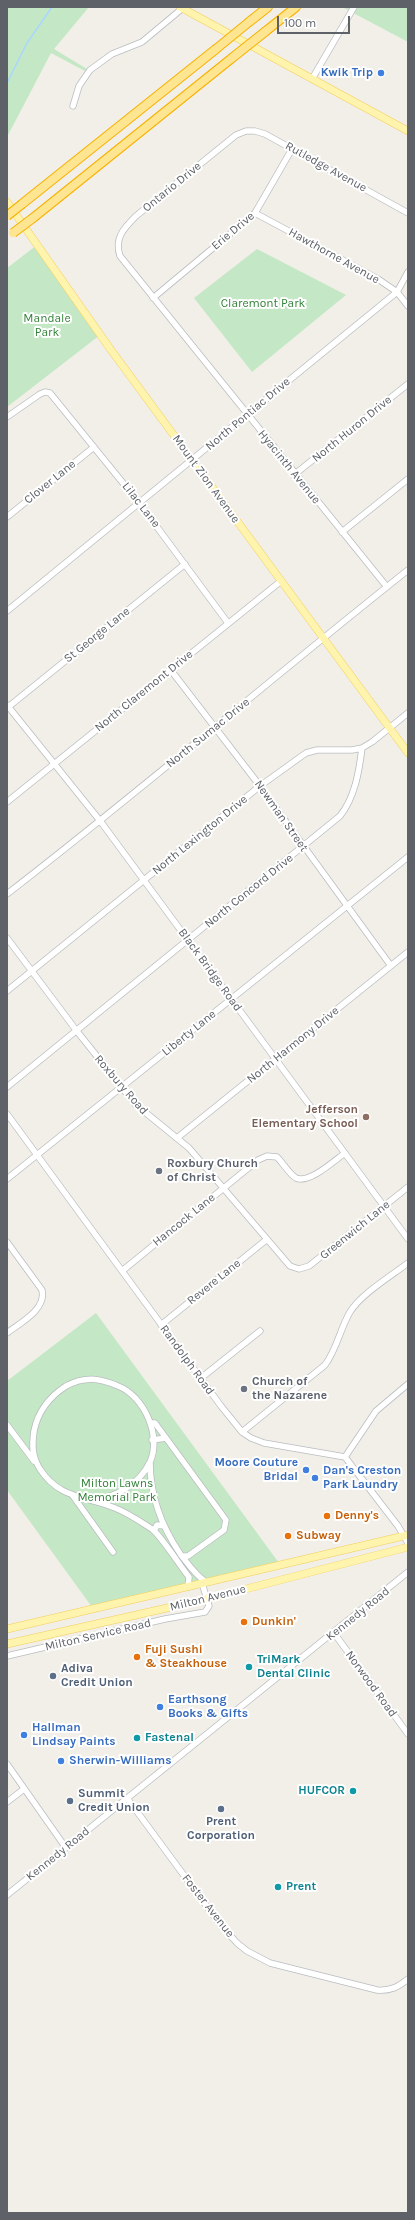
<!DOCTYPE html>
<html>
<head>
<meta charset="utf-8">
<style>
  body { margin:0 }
  #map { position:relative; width:415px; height:2220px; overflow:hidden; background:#f1efe7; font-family:Karla,sans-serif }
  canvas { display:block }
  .frame { position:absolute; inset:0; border:8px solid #5e6268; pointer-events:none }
  .scale { position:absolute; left:277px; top:16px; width:73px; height:18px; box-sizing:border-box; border:2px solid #5e6268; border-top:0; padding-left:5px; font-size:12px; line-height:14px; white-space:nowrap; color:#5e6268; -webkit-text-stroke:3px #fff; paint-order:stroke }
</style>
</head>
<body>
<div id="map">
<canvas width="415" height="2220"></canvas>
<div class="frame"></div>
<div class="scale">100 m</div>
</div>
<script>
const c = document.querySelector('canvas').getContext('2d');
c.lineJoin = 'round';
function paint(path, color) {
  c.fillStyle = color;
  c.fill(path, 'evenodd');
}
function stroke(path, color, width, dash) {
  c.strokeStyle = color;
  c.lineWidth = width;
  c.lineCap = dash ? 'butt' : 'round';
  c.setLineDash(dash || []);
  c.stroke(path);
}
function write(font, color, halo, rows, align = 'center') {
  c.font = font + ' Karla,sans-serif';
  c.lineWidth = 4;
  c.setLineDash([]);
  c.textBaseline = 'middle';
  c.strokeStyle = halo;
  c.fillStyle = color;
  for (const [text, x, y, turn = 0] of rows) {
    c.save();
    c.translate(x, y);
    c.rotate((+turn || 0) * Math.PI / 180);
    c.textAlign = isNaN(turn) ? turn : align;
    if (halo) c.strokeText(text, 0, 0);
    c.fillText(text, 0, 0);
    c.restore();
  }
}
const green = new Path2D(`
  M7,7h82l-35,42 33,20 -2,2 -34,-18 -44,84z
  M342,7h66v35z
  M37,245l63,90 -93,72v-139z
  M257,249l89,46 -94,77 -58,-74z
  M96,1313l183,250 -187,44 -85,-117v-109z`);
const stream = new Path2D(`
  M7,83l20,-40 25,-36`);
const minor = new Path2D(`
  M312,79l42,-72
  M73,106l6,-20 11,-16 22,-16 30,-12 42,-35
  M255,213l123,66 19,13 11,14
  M153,298l102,-85 37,-64
  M7,417l33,-23 5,-2 5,1 90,111 88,119
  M295,474l113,-90
  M7,517l87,-70
  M342,532l66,-53
  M387,587l-267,-331c-6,-18 4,-28 16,-40l100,-81 10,-4h9l10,3 143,79
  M7,611l390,-319 11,-20
  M170,669l90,117 131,180
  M7,705l94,117 307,417
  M7,708l178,-144
  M7,802l274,-221
  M7,894c136,-105 266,-217 401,-324
  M7,938l69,92 59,74 54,44 101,118 9,3 10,-3 99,-79
  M7,991l253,-205 46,-33 11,-3h35l10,-2 10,-6 36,-29
  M7,1087l333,-271c15,-19 19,-44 22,-68
  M7,1114l214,292 21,26 9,6 13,5 81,14 53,69 10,17
  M177,1138l231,-186
  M7,1179l401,-322
  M7,1242l35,48c5,19 -22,33 -35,43
  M122,1271l136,-111 9,-4 10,1c6,6 12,17 19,21 13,6 38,-17 49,-25
  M161,1325l105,-85
  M201,1378l59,-47
  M150,1423h5l71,97 -2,10 -36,26h-6
  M7,1425l27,36
  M242,1432l83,-67c12,-16 15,-36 25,-53 11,-18 41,-36 58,-49
  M152,1440l14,-2
  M345,1457l31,-46 32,-27
  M150,1462c0,35 11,64 31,93 8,10 14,20 25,27
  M73,1496l40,56
  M91,1500c24,-2 48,-15 59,-38 12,-26 -6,-66 -32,-76 -19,-8 -33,-10 -52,0 -17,11 -28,25 -32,45 -2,14 -2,26 6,38 19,30 46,27 75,39 13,5 26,14 37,21 10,8 28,37 37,48l-1,10
  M154,1531l3,-6 7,1
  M334,1633l74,101
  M7,1656l158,-37 40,-7 4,-6 -7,-23
  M7,1764l59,84
  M127,1798l92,125 18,20 10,8 23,12 107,27c14,1 21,-3 31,-11
  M7,1802l17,-13
  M7,1895l401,-323`);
const major = new Path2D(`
  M180,7l228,124
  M7,202l104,148 297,403
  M7,1629l401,-94
  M7,1644l200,-45 201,-52`);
const highway = new Path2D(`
  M249,22l19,-15
  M266,31l30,-24
  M22,204l194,-155
  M33,218l199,-160`);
const highwayBridge = new Path2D(`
  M216,49l33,-27
  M232,58l34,-27
  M7,216l15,-12
  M13,233l20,-15`);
const markers = [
  [381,73,4,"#3f7fe0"],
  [366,1117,4,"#8d6e63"],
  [159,1171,4,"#6b7280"],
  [244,1389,4,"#6b7280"],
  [306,1470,4,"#3f7fe0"],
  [315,1478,4,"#3f7fe0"],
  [327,1516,4,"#e8710a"],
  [288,1536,4,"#e8710a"],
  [244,1622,4,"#e8710a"],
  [137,1657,4,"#e8710a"],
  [249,1667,4,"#0f9aa8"],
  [53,1676,4,"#5c6f8a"],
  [160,1707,4,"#3f7fe0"],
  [24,1735,4,"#3f7fe0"],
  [137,1738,4,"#0f9aa8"],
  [61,1761,4,"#3f7fe0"],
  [353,1791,4,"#0f9aa8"],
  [70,1801,4,"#5c6f8a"],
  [221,1809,4,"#5c6f8a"],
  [278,1887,4,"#0f9aa8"]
];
const shopNames = [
  ["Kwik Trip",373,73,"right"],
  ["Moore Couture",298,1463,"right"],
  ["Bridal",298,1477,"right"],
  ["Dan's Creston",323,1471],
  ["Park Laundry",323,1485],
  ["Earthsong",168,1700],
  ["Books & Gifts",168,1714],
  ["Hallman",32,1728],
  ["Lindsay Paints",32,1742],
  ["Sherwin-Williams",69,1761]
];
const streetNames = [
  ["Rutledge Avenue",326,167,29],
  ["Ontario Drive",172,187,-39],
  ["Erie Drive",233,231,-40],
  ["Hawthorne Avenue",334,256,29],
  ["North Pontiac Drive",248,414,-40],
  ["North Huron Drive",352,429,-39],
  ["Hyacinth Avenue",289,467,51],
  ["Mount Zion Avenue",206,479,54],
  ["Clover Lane",50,482,-39],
  ["Lilac Lane",141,505,52],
  ["St George Lane",97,635,-39],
  ["North Claremont Drive",144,691,-39],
  ["North Sumac Drive",208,733,-39],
  ["Newman Street",281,816,55],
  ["North Lexington Drive",200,835,-39],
  ["North Concord Drive",249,891,-39],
  ["Black Bridge Road",210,970,54],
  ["Liberty Lane",189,1033,-39],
  ["North Harmony Drive",293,1045,-39],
  ["Roxbury Road",121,1085,49],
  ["Hancock Lane",184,1220,-39],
  ["Greenwich Lane",355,1230,-39],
  ["Revere Lane",214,1282,-39],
  ["Randolph Road",187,1360,54],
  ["Milton Avenue",208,1598,-14],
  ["Kennedy Road",358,1614,-39],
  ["Milton Service Road",98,1635,-13],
  ["Norwood Road",371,1684,54],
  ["Kennedy Road",58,1854,-39],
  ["Foster Avenue",208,1906,52]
];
const parkNames = [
  ["Claremont Park",263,304],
  ["Mandale",47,319],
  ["Park",47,333],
  ["Milton Lawns",117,1484],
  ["Memorial Park",117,1498]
];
const educationNames = [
  ["Jefferson",358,1110],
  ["Elementary School",358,1124]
];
const worshipNames = [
  ["Roxbury Church",167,1164],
  ["of Christ",167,1178],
  ["Church of",252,1382],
  ["the Nazarene",252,1396]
];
const foodNames = [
  ["Denny's",335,1516],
  ["Subway",296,1536],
  ["Dunkin'",252,1622],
  ["Fuji Sushi",145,1650],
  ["& Steakhouse",145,1664]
];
const cultureNames = [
  ["TriMark",257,1660],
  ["Dental Clinic",257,1674],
  ["Fastenal",145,1738],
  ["HUFCOR",345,1791,"right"],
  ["Prent",286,1887]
];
const serviceNames = [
  ["Adiva",61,1669],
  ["Credit Union",61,1683],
  ["Summit",78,1794],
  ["Credit Union",78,1808],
  ["Prent",221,1822,"center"],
  ["Corporation",221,1836,"center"]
];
paint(green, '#c4e8c5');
stroke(stream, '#a9d7ff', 1.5);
stroke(minor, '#b9bcc1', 7);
stroke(major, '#f4ce5d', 8);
stroke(highway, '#f8b100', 10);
stroke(minor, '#fff', 5.5);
stroke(major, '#fff4ae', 7);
stroke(highway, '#fee591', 8);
stroke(highwayBridge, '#f8b100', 10, []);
stroke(highwayBridge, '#fee591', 8);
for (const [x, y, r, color] of markers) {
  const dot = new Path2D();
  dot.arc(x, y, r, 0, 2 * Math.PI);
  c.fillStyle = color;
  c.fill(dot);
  stroke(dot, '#fff', 1.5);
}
write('bold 12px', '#366cbe', '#fff', shopNames, 'left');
write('12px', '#5e6268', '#fff', streetNames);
write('12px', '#338239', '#fff', parkNames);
write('bold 12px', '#785e54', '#fff', educationNames, 'right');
write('bold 12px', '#5b616d', '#fff', worshipNames, 'left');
write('bold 12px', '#c56008', '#fff', foodNames, 'left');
write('bold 12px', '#0d838f', '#fff', cultureNames, 'left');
write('bold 12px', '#4e5e75', '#fff', serviceNames, 'left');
</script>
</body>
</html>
